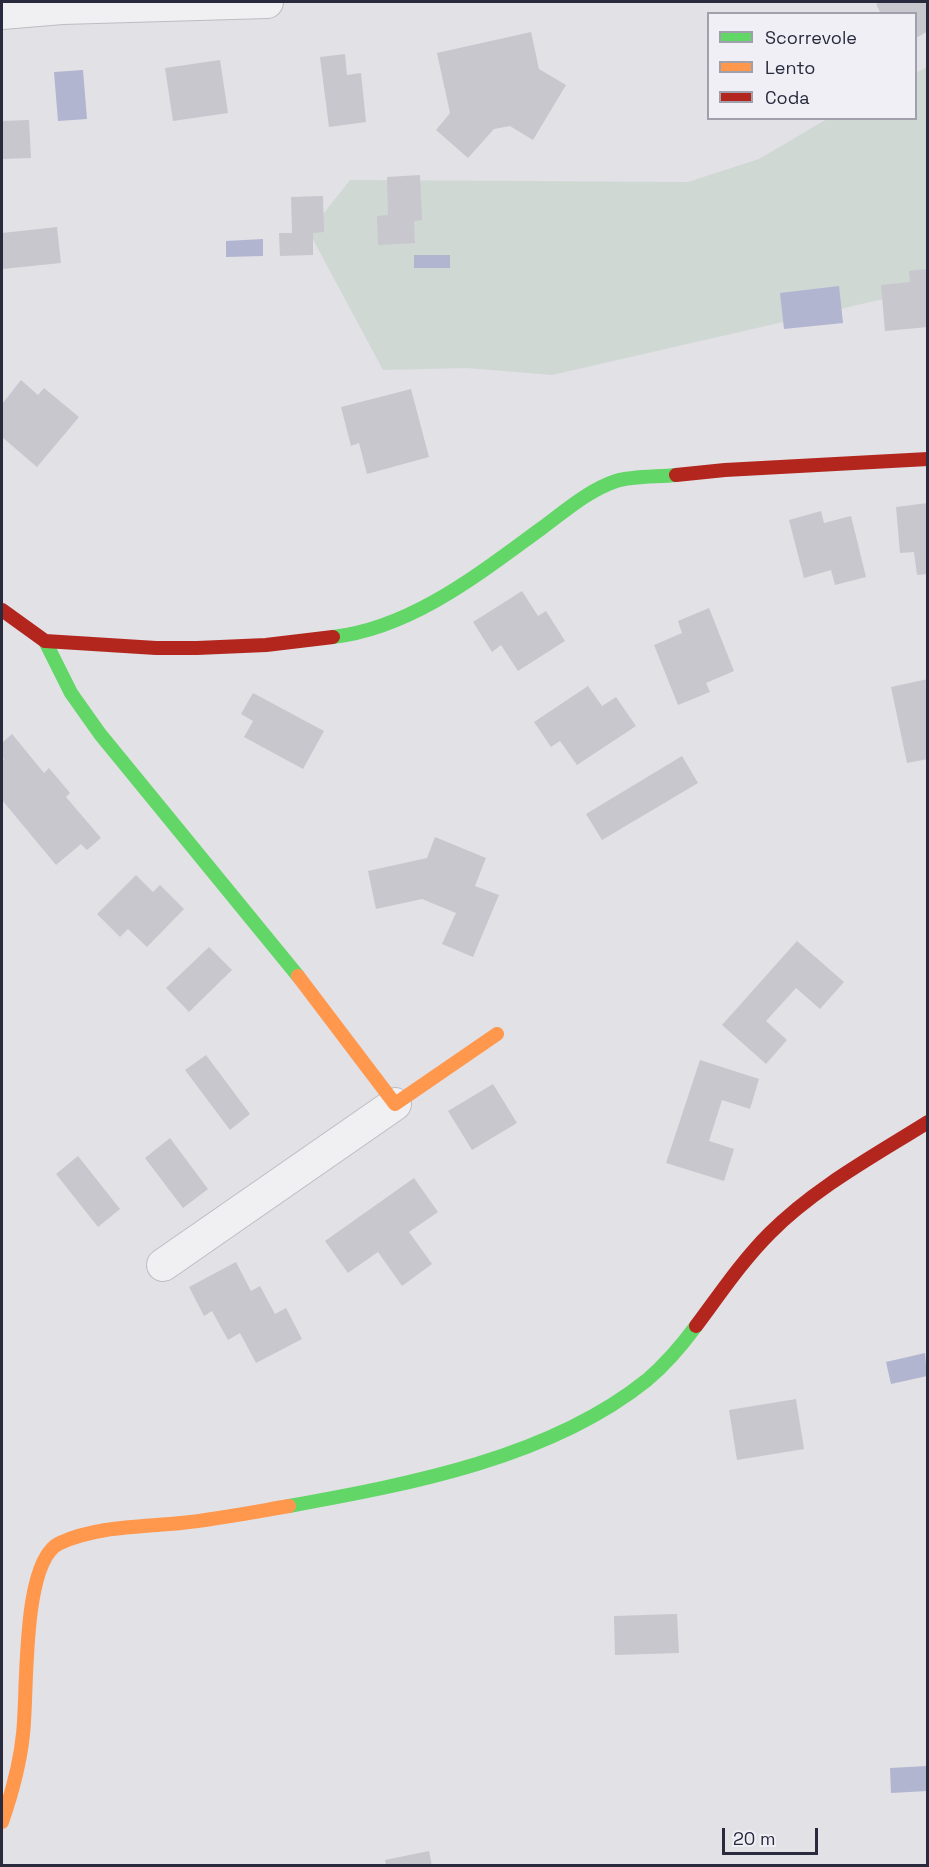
<!DOCTYPE html>
<html>
<head>
<meta charset="utf-8">
<style>
  body { margin:0 }
  #map { position:relative; width:929px; height:1867px; overflow:hidden; background:#e1e1e6; font-family:"Space Grotesk",sans-serif }
  canvas { display:block }
  .frame { position:absolute; inset:0; border:3px solid #292a3e; pointer-events:none }
  .legend { position:absolute; left:707px; top:12px; width:210px; height:108px; box-sizing:border-box; background:#efeff5; border:2px solid #a0a0ac; margin:0; padding:8px 10px; list-style:none; font-size:18px; color:#292a3e }
  .legend li { display:flex; align-items:center; gap:12px; height:30px }
  .legend b { width:30px; border:2px solid #a0a0ac }
  .scale { position:absolute; left:722px; top:1828px; width:96px; height:27px; box-sizing:border-box; border:3px solid #292a3e; border-top:0; padding-left:8px; font-size:18px; line-height:21px; white-space:nowrap; color:#292a3e; -webkit-text-stroke:4px #efeff5; paint-order:stroke }
</style>
</head>
<body>
<div id="map">
<canvas width="929" height="1867"></canvas>
<div class="frame"></div>
<ul class="legend">
<li><b style="height:8px;background:#63d668"></b>Scorrevole</li>
<li><b style="height:8px;background:#ff974d"></b>Lento</li>
<li><b style="height:8px;background:#b3261e"></b>Coda</li>
</ul>
<div class="scale">20 m</div>
</div>
<script>
const c = document.querySelector('canvas').getContext('2d');
c.lineJoin = 'round';
function paint(path, color) {
  c.fillStyle = color;
  c.fill(path, 'evenodd');
}
function stroke(path, color, width, dash) {
  c.strokeStyle = color;
  c.lineWidth = width;
  c.lineCap = dash ? 'butt' : 'round';
  c.setLineDash(dash || []);
  c.stroke(path);
}
const green = new Path2D(`
  M927,67v222l-375,86 -85,-7 -84,2 -74,-138 41,-52 338,2 71,-23 68,-40 89,-1v-45z`);
const water = new Path2D(`
  M83,70l4,49 -29,2 -4,-49z
  M263,239v17l-37,1v-16z
  M414,255h36v13h-36z
  M839,286l4,37 -59,6 -4,-36z
  M925,1353l2,23 -36,8 -5,-22z
  M927,1766v25l-36,2 -1,-25z`);
const building = new Path2D(`
  M881,2h47v29l-12,7v-24h-35l-5,-10z
  M531,32l8,37 27,16 -33,55 -23,-14 -16,3 -26,29 -32,-28 14,-17 -13,-60z
  M345,54l2,21 14,-2 5,49 -37,5 -9,-70z
  M220,60l8,53 -55,8 -8,-53z
  M29,120l2,38 -29,1v-38z
  M420,175l2,45 -8,1 1,22 -37,2 -1,-29 11,-1 -1,-38z
  M323,196l1,36 -11,1v22l-33,1 -1,-23h13l-1,-36z
  M57,227l4,36 -59,6v-36z
  M928,269v58l-43,4 -4,-46 29,-3 -1,-11z
  M21,380l17,15 6,-7 35,29 -42,50 -35,-30v-33z
  M411,389l18,68 -62,17 -8,-31 -8,3 -10,-39z
  M928,503v71l-11,1 -3,-23 -14,1 -4,-46z
  M821,511l3,12 27,-7 15,61 -31,8 -4,-15 -27,8 -15,-58z
  M522,591l16,25 8,-5 19,30 -47,30 -17,-26 -9,7 -19,-30z
  M709,608l25,63 -28,12 4,9 -32,13 -24,-60 28,-12 -4,-12z
  M928,679v80l-21,4 -16,-76z
  M588,686l14,20 14,-9 20,29 -59,39 -17,-24 -9,6 -17,-25z
  M253,693l71,38 -21,38 -59,-32 9,-16 -12,-7z
  M12,734l32,39 5,-5 21,25 -4,4 35,41 -14,12 -6,-6 -25,21 -54,-65v-39l2,-2 -2,-3v-13z
  M682,756l16,27 -96,57 -16,-26z
  M435,837l51,21 -11,28 24,9 -26,62 -31,-13 14,-31 -34,-14 -46,10 -8,-38 59,-13z
  M136,875l17,17 7,-7 24,24 -37,38 -19,-18 -8,8 -23,-23z
  M797,941l47,41 -24,27 -24,-21 -30,33 21,19 -21,24 -44,-39z
  M209,947l23,23 -43,42 -23,-24z
  M206,1055l44,59 -20,16 -45,-60z
  M700,1060l59,19 -9,30 -28,-9 -13,41 25,8 -10,32 -58,-18z
  M493,1084l24,39 -45,27 -24,-39z
  M170,1138l38,51 -25,19 -38,-50z
  M78,1156l42,53 -22,18 -42,-53z
  M414,1178l24,34 -29,20 23,32 -30,22 -24,-34 -30,21 -23,-32z
  M236,1262l15,29 9,-5 15,28 11,-6 16,31 -46,24 -16,-30 -12,7 -16,-29 -8,5 -15,-29z
  M796,1399l8,50 -67,11 -8,-50z
  M677,1614l2,39 -64,2 -1,-39z
  M429,1851l3,15h-46l-1,-6z`);
const street = new Path2D(`
  M2,13l60,-5 205,-6
  M163,1265l232,-161`);
const fast = new Path2D(`
  M333,637c79,-9 147,-64 209,-109 23,-17 47,-38 74,-47 17,-5 42,-4 60,-6
  M45,641l26,52 29,41 198,242
  M289,1506c121,-22 261,-48 358,-126 19,-16 35,-35 49,-54`);
const slow = new Path2D(`
  M298,976l97,128 102,-70
  M2,1822c10,-29 18,-58 21,-88 5,-41 -2,-174 37,-191 37,-17 82,-16 121,-20 37,-4 73,-11 108,-17`);
const jam = new Path2D(`
  M676,475l49,-5 203,-11
  M2,610l43,31 111,7h41l69,-3 67,-8
  M696,1326c24,-32 46,-65 74,-93 46,-46 104,-77 158,-111`);
paint(green, '#cfd8d3');
paint(water, '#b1b5d0');
paint(building, '#c7c7cd');
stroke(street, '#bcbdc2', 34);
stroke(street, '#f0f0f3', 32);
stroke(fast, '#63d668', 14);
stroke(slow, '#ff974d', 14);
stroke(jam, '#b3261e', 14);
</script>
</body>
</html>
